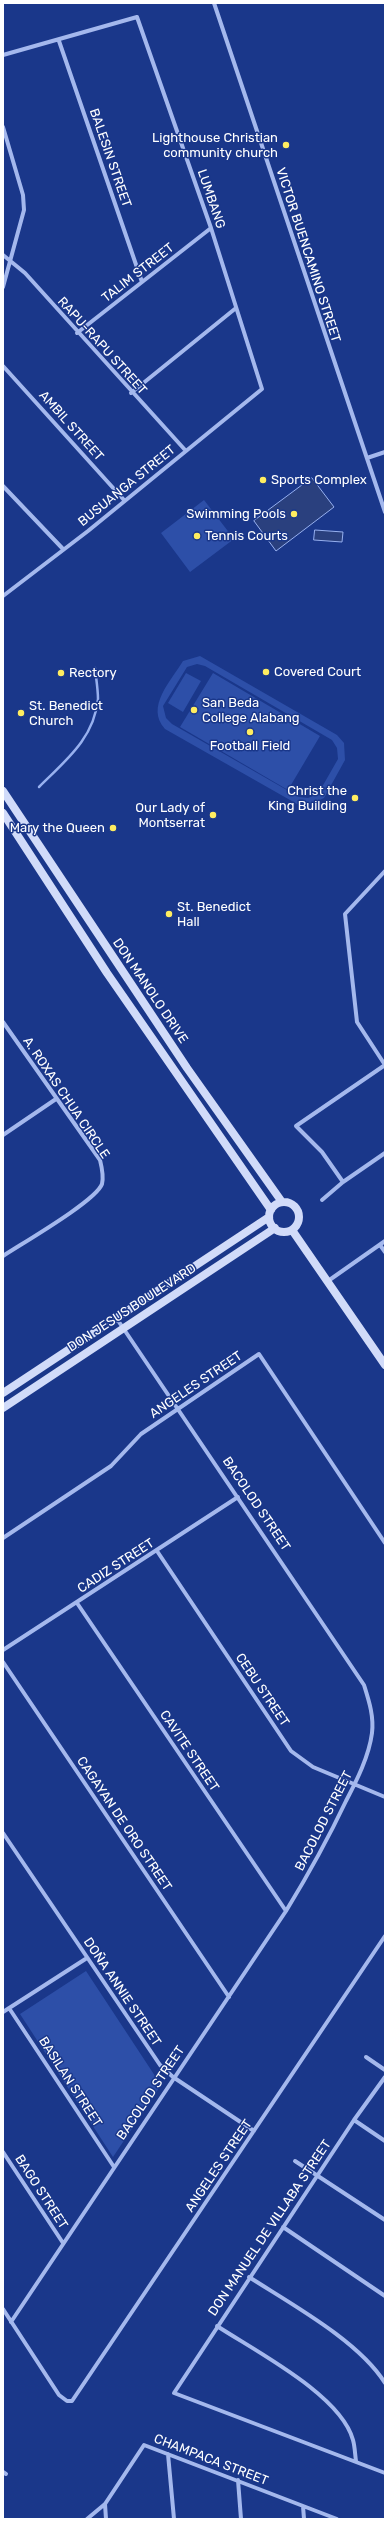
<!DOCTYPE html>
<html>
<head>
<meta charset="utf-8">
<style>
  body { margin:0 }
  #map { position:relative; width:388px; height:2522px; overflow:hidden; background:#1a378a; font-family:Rubik,sans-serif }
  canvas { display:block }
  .frame { position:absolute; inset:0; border:4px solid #fff; pointer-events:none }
</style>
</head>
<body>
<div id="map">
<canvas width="388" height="2522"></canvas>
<div class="frame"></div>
</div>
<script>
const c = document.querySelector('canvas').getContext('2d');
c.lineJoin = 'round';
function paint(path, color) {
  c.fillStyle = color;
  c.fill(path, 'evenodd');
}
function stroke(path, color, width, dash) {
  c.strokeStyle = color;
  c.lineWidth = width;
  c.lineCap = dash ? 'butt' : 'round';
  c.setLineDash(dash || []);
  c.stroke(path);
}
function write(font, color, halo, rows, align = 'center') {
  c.font = font + ' Rubik,sans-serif';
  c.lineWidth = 3;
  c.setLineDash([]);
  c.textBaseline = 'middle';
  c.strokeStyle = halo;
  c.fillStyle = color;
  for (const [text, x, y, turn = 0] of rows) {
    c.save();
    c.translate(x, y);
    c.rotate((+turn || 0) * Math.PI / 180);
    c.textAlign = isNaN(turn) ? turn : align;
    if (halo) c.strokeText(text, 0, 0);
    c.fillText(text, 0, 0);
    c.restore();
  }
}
const green = new Path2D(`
  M204,500l30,39 -44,33 -29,-39z
  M200,656l137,79 7,8 1,17 -21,38 -15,7 -12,-1 -132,-75c-20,-22 6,-48 18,-68zM197,664l8,2 127,74 5,8 1,11 -20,35 -10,4 -9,-1 -127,-73 -6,-6 -3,-12 24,-39z
  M186,673l15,8 -18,31 -15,-9z
  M213,673l107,63 -32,54 -108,-63z
  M86,1971l75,114 -48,72 -93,-143z`);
const water = new Path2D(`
  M312,478l22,29 -58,44 -22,-30z
  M315,530l28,2 -1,10 -28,-2z`);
const stream = new Path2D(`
  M39,787c26,-26 55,-48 59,-88 0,-10 -2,-21 -3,-31`);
const street = new Path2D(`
  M214,3l171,509
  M59,41l83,241
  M3,55l134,-38 74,211 51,161 -174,142 -85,65
  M3,127l20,68 1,15 -21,77
  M3,255l22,18 161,178
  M77,333l134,-105
  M3,366l121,134
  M131,393l105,-85
  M367,458l18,-6
  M3,486l60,63
  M385,871l-40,43 12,108 28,43
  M3,1022l97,138c2,8 4,16 2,24 -6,17 -81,60 -99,72
  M3,1135l53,-36
  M343,1182l-21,-30 -26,-26 89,-61
  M322,1200l21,-18 42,-29
  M380,1245l5,7
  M328,1281l57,-40
  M3,1538l108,-72 30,-32 118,-80 126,189
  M157,1551l134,200 22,16 72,30
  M77,1603l209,308
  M3,1650l235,-153
  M3,1662l226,335
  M3,1833l157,232 13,12 81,54
  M9,2008l105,159
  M3,2012l84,-54
  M366,2057l19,13
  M385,2077l-31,43 -180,273 211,80
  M354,2120l31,21
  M3,2152l60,91
  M295,2161l90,59
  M283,2227l102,69
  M249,2277c42,27 110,64 136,106
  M3,2309l56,86 8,6h5l313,-465
  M11,2322l275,-411c22,-36 42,-72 60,-110 11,-21 23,-45 26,-68 2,-17 -3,-32 -8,-48l-247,-366
  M217,2326c38,25 124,69 136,114 2,7 2,15 3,21
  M168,2454l6,65
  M3,2472l3,2
  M238,2480l3,39
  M105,2504l1,15
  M303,2506l1,13
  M87,2519l18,-15 39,-59 193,74`);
const secondary = new Path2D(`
  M3,791l184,277 95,134
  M3,813l104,160 164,237
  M269 1217a15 15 0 1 1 30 0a15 15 0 1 1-30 0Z
  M292,1230l93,135
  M3,1393l266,-176
  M3,1408l272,-180`);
const markers = [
  [286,145,4,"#ffed60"],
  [263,480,4,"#ffed60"],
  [294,514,4,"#ffed60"],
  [197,536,4,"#ffed60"],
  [266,672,4,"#ffed60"],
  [61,673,4,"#ffed60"],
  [194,710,4,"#ffed60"],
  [21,713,4,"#ffed60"],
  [250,732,4,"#ffed60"],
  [355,798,4,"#ffed60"],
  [213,815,4,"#ffed60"],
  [113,828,4,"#ffed60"],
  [169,914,4,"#ffed60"]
];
const poiNames = [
  ["Lighthouse Christian",278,138,"right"],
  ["community church",278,153,"right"],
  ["Sports Complex",271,480],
  ["Swimming Pools",286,514,"right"],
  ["Tennis Courts",205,536],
  ["Covered Court",274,672],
  ["Rectory",69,673],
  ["San Beda",202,703],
  ["College Alabang",202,718],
  ["St. Benedict",29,706],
  ["Church",29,721],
  ["Football Field",250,746,"center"],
  ["Christ the",347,791,"right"],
  ["King Building",347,806,"right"],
  ["Our Lady of",205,808,"right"],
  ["Montserrat",205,823,"right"],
  ["Mary the Queen",105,828,"right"],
  ["St. Benedict",177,907],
  ["Hall",177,922]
];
const streetNames = [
  ["BALESIN STREET",110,158,71],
  ["LUMBANG",211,199,71],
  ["VICTOR BUENCAMINO STREET",308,255,72],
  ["TALIM STREET",138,273,-38],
  ["RAPU-RAPU STREET",102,346,48],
  ["AMBIL STREET",71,426,48],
  ["BUSUANGA STREET",127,486,-39],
  ["DON MANOLO DRIVE",150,991,56],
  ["A. ROXAS CHUA CIRCLE",66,1098,56],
  ["DON JESUS BOULEVARD",132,1308,-33],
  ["ANGELES STREET",196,1385,-34],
  ["BACOLOD STREET",256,1504,56],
  ["CADIZ STREET",116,1566,-33],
  ["CEBU STREET",262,1690,56],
  ["CAVITE STREET",189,1751,56],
  ["BACOLOD STREET",324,1821,-63],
  ["CAGAYAN DE ORO STREET",124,1824,56],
  ["DOÑA ANNIE STREET",122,1992,56],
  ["BASILAN STREET",70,2082,57],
  ["BACOLOD STREET",151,2093,-56],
  ["ANGELES STREET",219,2166,-56],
  ["BAGO STREET",41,2192,57],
  ["DON MANUEL DE VILLABA STREET",270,2228,-56],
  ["CHAMPACA STREET",211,2460,21]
];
paint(green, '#2d4fa8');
paint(water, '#2a407e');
stroke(water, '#97b0ef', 1);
stroke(stream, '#97b0ef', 2.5);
stroke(street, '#a4b8ed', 4);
stroke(secondary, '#d1dbf9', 8);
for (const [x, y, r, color] of markers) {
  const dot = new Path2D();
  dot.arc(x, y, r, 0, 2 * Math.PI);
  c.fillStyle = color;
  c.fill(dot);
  stroke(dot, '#1a378a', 1.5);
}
write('13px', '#fff', '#1a378a', poiNames, 'left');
write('13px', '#fff', '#1a378a', streetNames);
</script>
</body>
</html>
